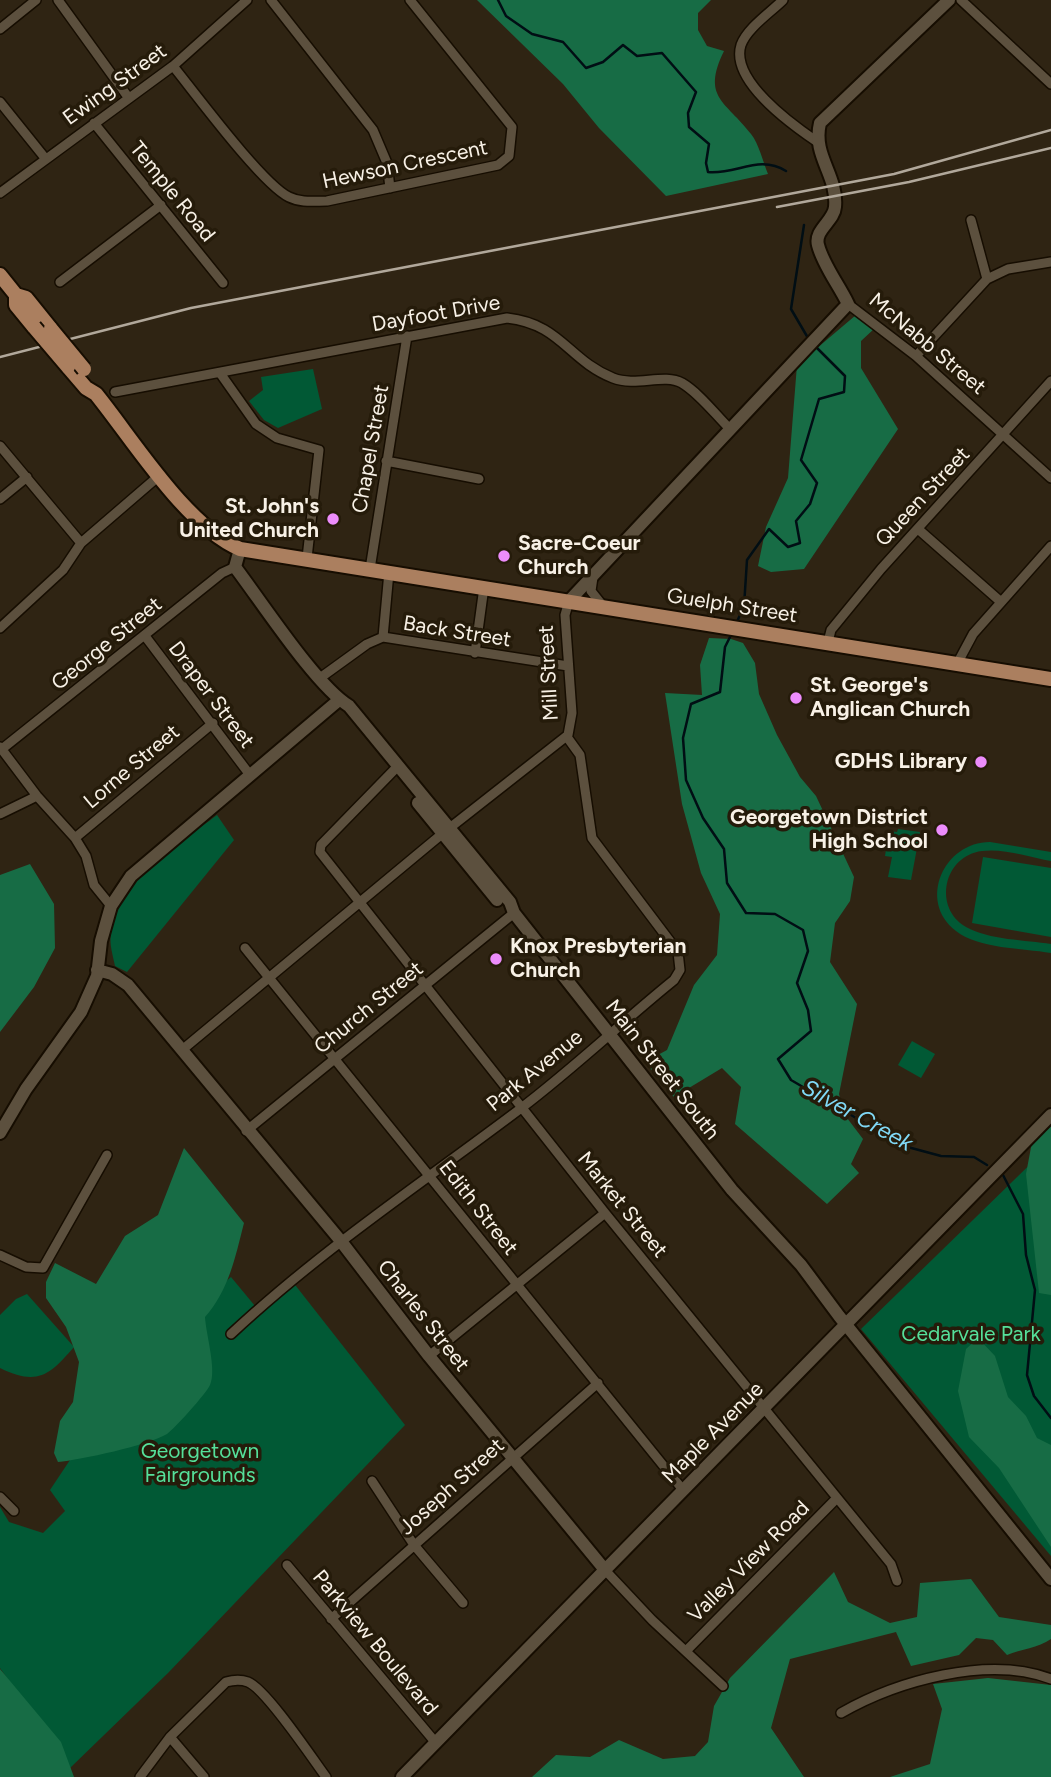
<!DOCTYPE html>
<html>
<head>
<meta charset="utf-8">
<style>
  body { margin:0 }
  canvas { display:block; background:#2f2413 }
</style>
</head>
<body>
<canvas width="1051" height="1777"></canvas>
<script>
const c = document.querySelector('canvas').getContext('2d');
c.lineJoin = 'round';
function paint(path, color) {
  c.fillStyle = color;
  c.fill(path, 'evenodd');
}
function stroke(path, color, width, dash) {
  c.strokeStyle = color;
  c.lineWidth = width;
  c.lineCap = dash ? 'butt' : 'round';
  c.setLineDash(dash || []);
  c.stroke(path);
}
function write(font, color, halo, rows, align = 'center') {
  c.font = font + ' Figtree,sans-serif';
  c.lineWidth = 7;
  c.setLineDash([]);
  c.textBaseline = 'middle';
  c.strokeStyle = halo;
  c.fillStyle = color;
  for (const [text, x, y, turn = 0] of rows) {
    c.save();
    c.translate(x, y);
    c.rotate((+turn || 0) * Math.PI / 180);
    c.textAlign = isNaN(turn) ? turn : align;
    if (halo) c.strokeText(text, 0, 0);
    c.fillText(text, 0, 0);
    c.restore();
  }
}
const green = new Path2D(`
  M313,369l9,40 -44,19 -14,-8 -15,-19 14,-11 -2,-13z
  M217,815l17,25 -107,132 -12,-6c-2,-10 -6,-22 -4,-32 7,-53 67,-89 106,-119z
  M898,829l22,3 -9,48 -23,-3 4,-20 -7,-1 4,-25 8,1z
  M990,842l61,10v9c-21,-4 -48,-13 -69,-10 -39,5 -49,57 -16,76 23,13 60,13 85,17v9c-29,-5 -72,-4 -95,-22 -39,-30 -12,-89 34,-89z
  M983,857l68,11v69l-79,-14z
  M912,1041l23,13 -14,24 -23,-13z
  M1051,1144v412l-190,-227z
  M231,1277l24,29 37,-25 113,144 -237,248 -98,95 -70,-100v-161l9,15 34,11 22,-22 -15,-21 30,-45 -17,-23z
  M27,1294l47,53c-25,29 -37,39 -74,21v-53l16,-16z`);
const forest = new Path2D(`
  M477,0h234l-13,13v17l9,16 17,5c-23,47 2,50 27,83 8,10 12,28 17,40l-102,22 -67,-68 -36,-44z
  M856,315l19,13 -14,13v27l37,61 -94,140 -33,3 -13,-6 8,-39 22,-49 9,-113z
  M709,638l22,1 12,4 12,20 4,31 18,41 23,42 16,19 38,81 -4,24 -15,22 -5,39 27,42 -18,90 5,20 19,25 -12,25 8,9 -32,31 -92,-80 6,-37 -19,-19 -48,29 -29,-35 22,-12 27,-65 23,-30 3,-41 -19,-41 -19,-69 -17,-111 37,2 -2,-30z
  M30,864l24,40 1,44 -21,39 -34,45v-157z
  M1051,1126v169l-12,-2 -13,-119 6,-32z
  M184,1148l60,75c-9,35 -15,67 -39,94 1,18 12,53 5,68 -4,9 -36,44 -43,49 -18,11 -87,26 -109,28l-4,-9 6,-32 13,-19 6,-40 -13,-35 -20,-29v-16l9,-19 41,21 29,-48 33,-21z
  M978,1338l17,18 13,41 18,19 11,22 14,7v102l-52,-79 -30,-31 -11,-46 8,-42z
  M834,1572l14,30 42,21 27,-6 3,-34 51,-4 28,38 52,8v14c-13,9 -30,10 -44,16l-14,-15 -17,-2 -17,17 -48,11 -15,-34 -106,27 -19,69 33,49h-272l24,-22 34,2 29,-17 44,19 32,-3 13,-14 6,-36 16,-28z
  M0,1669l61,73 13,35h-74z
  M988,1678l63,7v92h-161l40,-13 12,-55 -9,-25z`);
const stream = new Path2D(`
  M498,0l8,16 26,18 31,8 23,26 17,-6 20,-17 14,11 25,-3 34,39 -8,21 1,14 20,17 -3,19 2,9c28,3 51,-18 78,-1
  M804,225l-13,84 17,29
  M736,624l8,-18 3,-46 22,-31 19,18 12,-4 -4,-22 14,-17 7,-21 -16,-23 18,-61 25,-7 1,-16 -30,-30
  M732,633l-7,14 -5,45 -29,12 -8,34 3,42 17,38 21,31 3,34 19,30 29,1 28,16 5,21 -11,32 11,27 3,21 -33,28 13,21 113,66 37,10 33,1 13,8
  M1003,1175l20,39 3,41 9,35 -8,85 7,21 17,22`);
const street = new Path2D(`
  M58,0l70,97
  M271,0l102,130 14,33 3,25
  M783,0c-12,12 -36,28 -42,45 -11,35 50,79 75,96
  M961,0l90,84
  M0,29l36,-29
  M173,66c22,27 89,118 116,131 12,6 25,4 38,4l171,-36 11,-9 3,-29 -102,-127
  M0,102l45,56
  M94,123l129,160
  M0,193l173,-127 74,-66
  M971,220l16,59
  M60,282l101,-77
  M848,304l68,52 135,122
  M916,356l71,-77 21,-10 43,-7
  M220,373l36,51 21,14 42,12 -12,108
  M115,392l392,-74c54,6 61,42 106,60 23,9 51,-5 69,5 17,10 33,31 47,45
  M0,446l81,97
  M386,461l93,18
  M0,499l27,-22
  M918,529l83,73
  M370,569l37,-233
  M593,577l-2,14 12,15
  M0,628l63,-58 18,-27 79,-68
  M145,636l105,139
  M383,637l185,29
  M383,637l6,-65
  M828,642l3,-12 50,-61 170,-188
  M475,653l9,-66
  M958,662l15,-28 78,-88
  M320,678l47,-34 16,-7
  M0,747l37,49 38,42 11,18 8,29 17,21
  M2,749l220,-176 13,-6
  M398,766l-77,79 -1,7 285,361 286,351 6,17
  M0,814l37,-18
  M75,838l138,-115
  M245,948l438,542
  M182,1050l260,-216 126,-99 4,-22 -7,-98 4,-14
  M246,1131l268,-218
  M0,1255l26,12 17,1 64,-113
  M231,1334c90,-84 191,-151 289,-225 53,-40 102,-87 154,-129l6,-10 -2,-18 -86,-114 -12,-83 -13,-18
  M429,1356l176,-143
  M372,1481l42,64 49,58
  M0,1497l14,14
  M287,1565l149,178
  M605,1570l47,50 71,66
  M331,1619l267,-236
  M686,1651l151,-153
  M841,1713c56,-32 147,-58 210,-34
  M170,1737l34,40
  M140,1777l30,-40 56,-55c7,-2 14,-3 22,0 18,7 64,76 78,95`);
const secondary = new Path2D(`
  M240,549l-5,18c26,34 81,119 114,139l161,196 4,11 218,277 69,75 38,51 212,263
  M569,601l279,-297c-9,-19 -25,-39 -30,-59 -4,-15 16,-24 17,-38 3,-32 -23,-51 -15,-84l129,-123
  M418,803l79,97
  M97,970l15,4 16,11 212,255 89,116 176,214
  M0,1133l26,-44 55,-77 16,-36 4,-35 10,-35 20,-30 208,-176
  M402,1777l649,-662`);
const primary = new Path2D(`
  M0,275l16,20 10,3 25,31
  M16,295v10l18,22
  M68,367l18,21 10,6c38,47 90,132 144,155l811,130`);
const rail = new Path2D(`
  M777,207l132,-25 142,-34
  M0,357l191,-49 703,-134 157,-44`);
const primaryBridge = new Path2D(`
  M34,327l34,40
  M51,329l33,40`);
const markers = [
  [333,519,7,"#ec8cfb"],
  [504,556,7,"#ec8cfb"],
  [796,698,7,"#ec8cfb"],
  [981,762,7,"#ec8cfb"],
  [942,830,7,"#ec8cfb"],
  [496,959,7,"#ec8cfb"]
];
const streetNames = [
  ["Ewing Street",115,85,-36],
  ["Hewson Crescent",405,165,-12],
  ["Temple Road",172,192,51],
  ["Dayfoot Drive",436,314,-10],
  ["McNabb Street",927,344,40],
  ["Chapel Street",371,449,-80],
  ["Queen Street",923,497,-47],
  ["Guelph Street",732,606,9],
  ["Back Street",457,632,9],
  ["George Street",107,644,-39],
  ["Mill Street",549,673,-93],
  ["Draper Street",211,695,53],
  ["Lorne Street",132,767,-40],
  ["Church Street",369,1008,-39],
  ["Main Street South",662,1070,52],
  ["Park Avenue",535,1071,-39],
  ["Market Street",622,1205,51],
  ["Edith Street",478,1208,52],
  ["Charles Street",423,1316,52],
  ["Maple Avenue",713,1433,-45],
  ["Joseph Street",452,1487,-42],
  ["Valley View Road",749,1562,-45],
  ["Parkview Boulevard",375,1643,50]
];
const poiNames = [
  ["St. John's",319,507],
  ["United Church",319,531],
  ["Sacre-Coeur",518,544,"left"],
  ["Church",518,568,"left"],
  ["St. George's",810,686,"left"],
  ["Anglican Church",810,710,"left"],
  ["GDHS Library",967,762],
  ["Georgetown District",928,818],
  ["High School",928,842],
  ["Knox Presbyterian",510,947,"left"],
  ["Church",510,971,"left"]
];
const parkNames = [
  ["Cedarvale Park",971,1335],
  ["Georgetown",200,1452],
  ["Fairgrounds",200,1476]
];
const waterNames = [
  ["Silver Creek",857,1116,29]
];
paint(green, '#015935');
paint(forest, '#176c45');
stroke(stream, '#010e14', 2.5);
stroke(street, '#160d01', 12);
stroke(secondary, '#160d01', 16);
stroke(primary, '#160d01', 18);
stroke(street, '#5c503e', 9);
stroke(secondary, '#5c503e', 12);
stroke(primary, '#ab7f5f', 14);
stroke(rail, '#b1a89b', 2.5);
stroke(primaryBridge, '#160d01', 18, []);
stroke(primaryBridge, '#ab7f5f', 14);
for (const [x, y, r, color] of markers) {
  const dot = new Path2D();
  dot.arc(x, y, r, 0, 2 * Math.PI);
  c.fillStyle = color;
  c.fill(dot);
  stroke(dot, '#251b0a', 2.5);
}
write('21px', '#f8f1e6', '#251b0a', streetNames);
write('bold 21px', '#f8f1e6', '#251b0a', poiNames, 'right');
write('21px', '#55e09a', '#251b0a', parkNames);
write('italic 23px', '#80d9f6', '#251b0a', waterNames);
</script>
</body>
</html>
